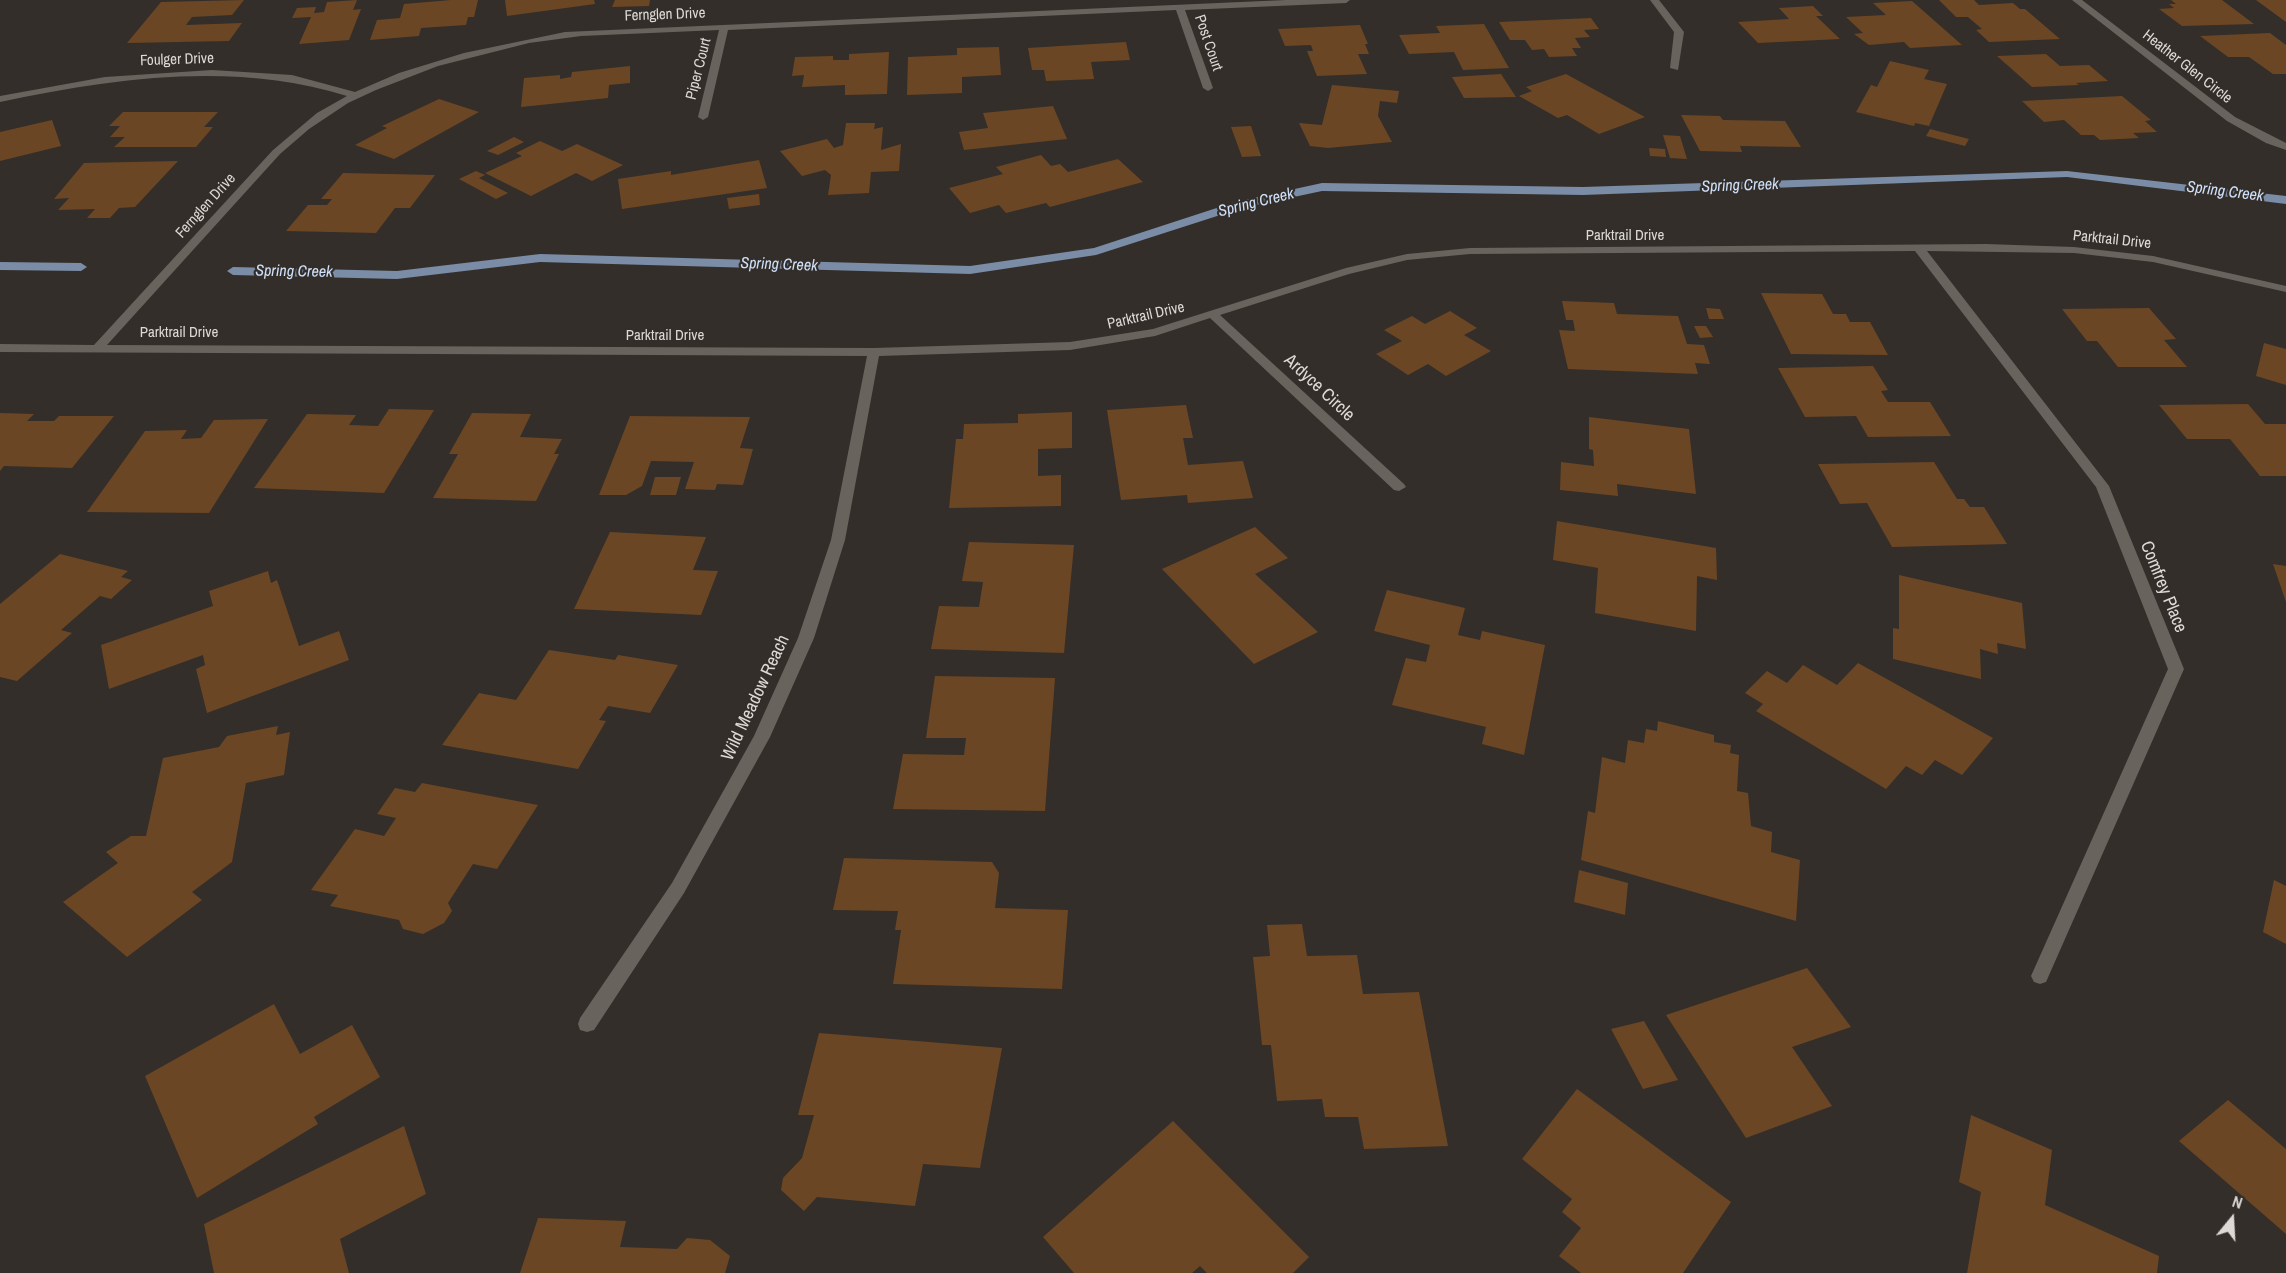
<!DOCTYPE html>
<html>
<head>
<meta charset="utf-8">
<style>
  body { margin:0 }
  #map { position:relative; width:2286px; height:1273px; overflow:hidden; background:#332e29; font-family:"Archivo Narrow",sans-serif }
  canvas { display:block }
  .north { position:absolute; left:2202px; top:1189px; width:60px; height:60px; -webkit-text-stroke:4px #332e29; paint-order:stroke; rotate:18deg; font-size:16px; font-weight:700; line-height:24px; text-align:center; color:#ddd9d6 }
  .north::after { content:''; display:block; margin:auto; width:21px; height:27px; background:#ddd9d6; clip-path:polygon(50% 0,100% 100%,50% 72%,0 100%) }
</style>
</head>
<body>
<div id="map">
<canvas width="2286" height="1273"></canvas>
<div class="north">N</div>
</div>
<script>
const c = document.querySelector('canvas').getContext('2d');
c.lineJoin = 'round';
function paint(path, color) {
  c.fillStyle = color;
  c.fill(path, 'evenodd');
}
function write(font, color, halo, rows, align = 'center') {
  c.font = font + ' "Archivo Narrow",sans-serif';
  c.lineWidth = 4.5;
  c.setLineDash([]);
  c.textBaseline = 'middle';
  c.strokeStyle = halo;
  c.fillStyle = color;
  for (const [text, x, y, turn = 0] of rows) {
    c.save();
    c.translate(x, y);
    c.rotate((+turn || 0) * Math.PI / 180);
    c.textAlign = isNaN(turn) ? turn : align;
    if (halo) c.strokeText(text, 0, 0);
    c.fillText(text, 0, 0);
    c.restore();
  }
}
const stream = new Path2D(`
  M2067,171l219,25v8l-219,-27 -484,18 -261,-4 -80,17 -146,47 -126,19 -430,-12 -143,17 -164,-4 -6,-4 6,-4 164,4 143,-17 430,12 124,-18 141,-46 87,-19 261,4z
  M0,262l81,1 6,4 -6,4 -81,-1z`);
const building = new Path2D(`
  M244,0l-12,15 -40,2 -6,8 56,-2 -13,18 -102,2 34,-41z
  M357,0l-4,10 8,-1 -12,31 -50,4 12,-27 -19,1 5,-10 19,-1 -2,6 10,-1 3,-10z
  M451,0h27l-4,17h-6l-2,8 -45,3 -2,8 -49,4 7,-20 23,-2 4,-14z
  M505,0h89l1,4 -88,12z
  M615,0h35l-1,6 -37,1z
  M1939,0h35l5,5 34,-2 7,6h5l35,30 -71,3 -13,-12 6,-1 -14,-12h-12z
  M2171,0h51l32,24 -72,2 -23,-17 15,-1 -5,-4h7z
  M2256,0h30v22z
  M1912,1l50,44 -52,3 -6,-6 -35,3 -15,-11 9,-1 -17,-16 40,-2 -13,-12z
  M1813,6l10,10h-7l24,23 -82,4 -20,-21 51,-3 -10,-11z
  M1591,18l8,11 -15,1 6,7 -15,1 6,10h-9l5,8 -28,1 -5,-8 -12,1 -7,-10h-15l-11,-18z
  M1484,24l25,44 -46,2 -9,-18 -45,2 -10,-19 41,-2 -4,-7z
  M1360,25l8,19h-3l4,10h-11l9,20 -50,2 -10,-25h6l-2,-6 -26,1 -7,-17z
  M2270,33l16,12v29h-13l-24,-17h-21l-28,-21z
  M1126,42l4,18 -39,2 3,17 -48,2 -2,-11h-12l-4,-22z
  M999,47l2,28 -39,2v16l-55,2 1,-38 49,-2v-7z
  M889,52l-2,42 -42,1v-10l-43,2 2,-12 -12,1 3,-19 38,-1v4h16v-6z
  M2046,54l14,12 29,-1 19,16 -32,2 3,2 -47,2 -35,-31z
  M1890,61l39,9 -5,9 23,5 -18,42 -14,-3 -1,3 -58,-14 15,-27 6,2z
  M630,66v17l-21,2 -1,13 -87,9 3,-29 36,-3v4l11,-2 1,-5z
  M1501,74l15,23 -52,1 -12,-21z
  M1566,74l79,43 -46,17 -32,-19 -9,3 -39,-22 13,-5 -6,-4z
  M1332,85l67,6 -2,12 -17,-2 -2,15 14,26 -64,6 -18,-2 -11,-23 23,2z
  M2122,96l29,24 -6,1 12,11 -24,1 6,5 -39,2 -6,-5h-13l-17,-15 -20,2 -22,-21z
  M439,99l40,13 -85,47 -39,-14 32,-17 -5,-2z
  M1053,106l14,33 -103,11 -5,-18 29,-4 -5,-15z
  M123,112h95l-14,15h9l-17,20h-82l11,-10h-15l10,-11h-11z
  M1681,115l39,1 3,4 62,1 16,26 -61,-1 2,6 -42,-1z
  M52,120l9,26 -61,15v-29z
  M846,123h29l-1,6 9,-2 -2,23 20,-6 -2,27 -28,1 -2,21 -41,2 3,-20 -6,-5 -23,6 -22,-25 47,-12 7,9 9,-3z
  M1251,126l10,30 -19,1 -11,-30z
  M1930,129l39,10 -4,7 -39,-10z
  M1663,135l17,1 7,23 -17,-1z
  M514,137l10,5 -26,13 -11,-4z
  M540,141l22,10 15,-7 46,21 -31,16 -16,-8 -45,23 -46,-23 37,-17 -6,-3z
  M1649,148l16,1 1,8 -16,-1z
  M1041,155l10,11 9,-2 8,8 50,-13 25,23 -93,25 -4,-4 -40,10 -7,-8 -29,8 -21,-25 54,-14 -7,-7z
  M759,160l8,28 -145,21 -4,-30 53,-8v4z
  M178,161l-43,46 -16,1 -9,10h-23l8,-9 -37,1 11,-12 -15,1 30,-36z
  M476,171l9,4 -6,3 29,15 -12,6 -37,-20z
  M343,173l92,2 -25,33h-15l-19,25 -90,-2 22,-26h19l5,-6h-11z
  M759,194l1,11 -31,4 -2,-11z
  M1761,293l61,1 11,20h13l4,8h20l18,33 -97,-1z
  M1562,301l52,2 3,11 61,2 9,28 17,1 6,19 -15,-1 3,11 -130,-5 -9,-39 16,1 -2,-11h-7z
  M1706,308l14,1 4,10h-15z
  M2149,308l27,31 -12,1 23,27h-69l-21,-26h-10l-25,-32z
  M1450,311l27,17 -13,7 27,16 -45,25 -18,-12 -20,11 -32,-21 26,-13 -18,-11 28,-14 13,8z
  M1694,326h12l7,11 -13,1z
  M2264,343l22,6v36l-30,-9z
  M1873,366l15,24 -7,1 7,11h42l21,34 -83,1 -12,-21 -51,1 -27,-49z
  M2248,404l17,20h21v52h-26l-30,-37h-43l-28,-34z
  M1186,405l7,33h-10l5,27 55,-4 10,37 -65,5 -1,-8 -66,5 -14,-90z
  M389,409l45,1 -50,83 -130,-5 53,-74 49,1 -7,10 29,1z
  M1072,412v36l-34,1v27l23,-1v31l-112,2 7,-69h7l1,-15 54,-1v-9z
  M0,413l34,1 -7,7h27l5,-5h55l-42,52 -68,-2 -4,5z
  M472,413l59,1 -11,23 42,2 -8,15h5l-23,47 -103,-3 25,-44h-9z
  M630,416l120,1 -10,31 13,1 -10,36 -26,-1 -2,6 -30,-1 9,-27 -43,-1 -9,25 -16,9h-27z
  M1589,417l100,12 7,65 -79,-10 1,12 -58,-6 1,-28 33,4 -1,-16 -4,-1z
  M268,419l-59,94 -122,-1 58,-81 42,-1 -6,9 20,-1 13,-18z
  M1934,462l23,37h7l6,8h14l23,37 -115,3 -25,-44 -27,1 -22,-40z
  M655,477h26l-5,18h-26z
  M1557,521l159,27 1,32 -20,-4 -1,55 -101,-18 3,-45 -45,-8z
  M1255,527l33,31 -33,16 63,58 -64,32 -92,-95z
  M610,532l96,5 -13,33 25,1 -17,44 -127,-6z
  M969,542l105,3 -10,108 -133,-4 8,-43 40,1 4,-25 -21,-1z
  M60,554l68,17 -7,6 11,3 -21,19 -11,-3 -39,34 11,3 -55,48 -17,-4v-73z
  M2273,564l13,2v36z
  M268,571l3,12 6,-3 22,66 40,-15 10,29 -142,53 -11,-44 9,-4 -2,-10 -94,34 -8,-44 112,-39 -4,-15z
  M1899,575l123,28 4,46 -29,-6 1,11 -18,-5 1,30 -88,-20v-31l6,1z
  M1387,590l78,18 -7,27 22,5 2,-9 63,14 -21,110 -42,-11 4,-17 -94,-22 14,-47 20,4 4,-17 -56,-14z
  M549,650l66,10 3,-5 60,10 -28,48 -42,-7 -9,14 7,1 -28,48 -136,-24 37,-52 37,7z
  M1858,663l135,75 -31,37 -27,-15 -13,15 -16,-9 -20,23 -130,-78 7,-7 -18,-11 22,-22 20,12 16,-18 34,20z
  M935,676l120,2 -10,133 -152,-2 10,-55 61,1 2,-17h-40z
  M1658,721l56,14v7l17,3 -1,8 9,2 -2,36 11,2 3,33 21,6 -1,20 29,8 -4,61 -215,-61 7,-49 7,2 7,-56 23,6 3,-23 16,3 2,-14 11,2z
  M278,726l-2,9 14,-3 -6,43 -38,8 -14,79 -40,30 10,8 -75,57 -64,-55 55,-39 -12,-11 25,-16h15l17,-78 56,-11 8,-11z
  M422,783l116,22 -41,64 -24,-5 -25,39 4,8 -8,12 -21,11 -20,-5 -4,-9 -69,-14 8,-11 -27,-5 44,-61 29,7 12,-18 -19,-4 18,-26 20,4z
  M844,858l148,4 7,11 -4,35 73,2 -6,79 -169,-5 8,-54h-6l3,-19 -65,-1z
  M1579,870l49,13 -3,32 -51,-13z
  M2274,880l12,6v58l-23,-12z
  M1302,924l5,32 50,-1 6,39 56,-2 29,154 -84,3 -6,-32h-33l-3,-18 -45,2 -6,-56h-9l-9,-88 17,-1 -3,-31z
  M1807,968l44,59 -59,20 40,59 -86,32 -80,-123z
  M274,1004l26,50 52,-29 28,52 -66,40 4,7 -121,74 -52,-122z
  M1644,1021l34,59 -35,9 -32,-60z
  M819,1033l183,15 -22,120 -57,-4 -8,42 -98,-9 -13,14 -23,-21 2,-12 19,-20 12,-43h-16z
  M1577,1089l154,113 -48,71h-102l-22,-17 22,-28 -19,-16 10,-13 -50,-40z
  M2228,1100l58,49v85l-107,-93z
  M1971,1115l81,35 -7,55 114,51 -2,17h-190l14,-81 -22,-10z
  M1173,1121l136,136 -16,16h-86l-7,-7 -8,7h-118l-31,-36z
  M404,1126l22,68 -86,45 9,34h-135l-10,-49z
  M538,1218l88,3 -6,26 57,2 10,-11 23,2 20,16 -5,17h-205z`);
const minor = new Path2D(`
  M1286,0h64l-4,3 -161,7 28,78 -5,3 -5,-3 -27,-78 -448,20 -20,87 -5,3 -5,-3 21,-87 -138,6 -52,7 -91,23 -62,24 -28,13 -39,26 -29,25 -173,191 767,3 196,-6 83,-13 193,-61 61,-14 63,-6 516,-4 88,3 79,9 133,30v6l-133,-30 -79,-9 -147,-2 182,235 75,183 -138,313 -6,2 -6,-2 -3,-6 137,-307 -72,-182 -181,-236 -445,3 -63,6 -58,14 -129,41 184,169 2,3 -7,4 -5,-1 -184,-172 -55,18 -85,14 -191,6 -34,184 -31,98 -44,99 -86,156 -90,137 -7,2 -7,-2 -2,-6 2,-6 92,-135 82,-147 44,-98 33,-98 36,-184 -867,-4v-8l94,1 179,-195 44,-37 30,-17c-114,-35 -233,-18 -347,6v-6l105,-19 107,-7 80,5 63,17 44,-19 65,-20 101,-21z
  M1650,0h9l25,32 -6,38 -8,-2 4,-36z
  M2072,0h10l153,117 51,26v7l-20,-7 -39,-22z`);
const farStreetnames = [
  ["Fernglen Drive",665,15,-2],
  ["Post Court",1208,43,71],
  ["Foulger Drive",177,60,-2],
  ["Heather Glen Circle",2187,67,38],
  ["Piper Court",699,69,-76],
  ["Fernglen Drive",206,206,-48],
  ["Parktrail Drive",1625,236],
  ["Parktrail Drive",2112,240,6],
  ["Parktrail Drive",1146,316,-13],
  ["Parktrail Drive",179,333],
  ["Parktrail Drive",665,336]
];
const farWaternames = [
  ["Spring Creek",1740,186,-2],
  ["Spring Creek",2225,192,7],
  ["Spring Creek",1256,203,-14],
  ["Spring Creek",779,265,2],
  ["Spring Creek",294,272,1]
];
const streetNames = [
  ["Ardyce Circle",1319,388,43],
  ["Comfrey Place",2163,587,68],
  ["Wild Meadow Reach",756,698,-65]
];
paint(stream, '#7a8ca6');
paint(building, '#6b4624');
paint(minor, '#69635e');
write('15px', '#ddd9d6', '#332e29', farStreetnames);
write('italic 16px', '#cfe0fa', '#332e29', farWaternames);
write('18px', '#ddd9d6', '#332e29', streetNames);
</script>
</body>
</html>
